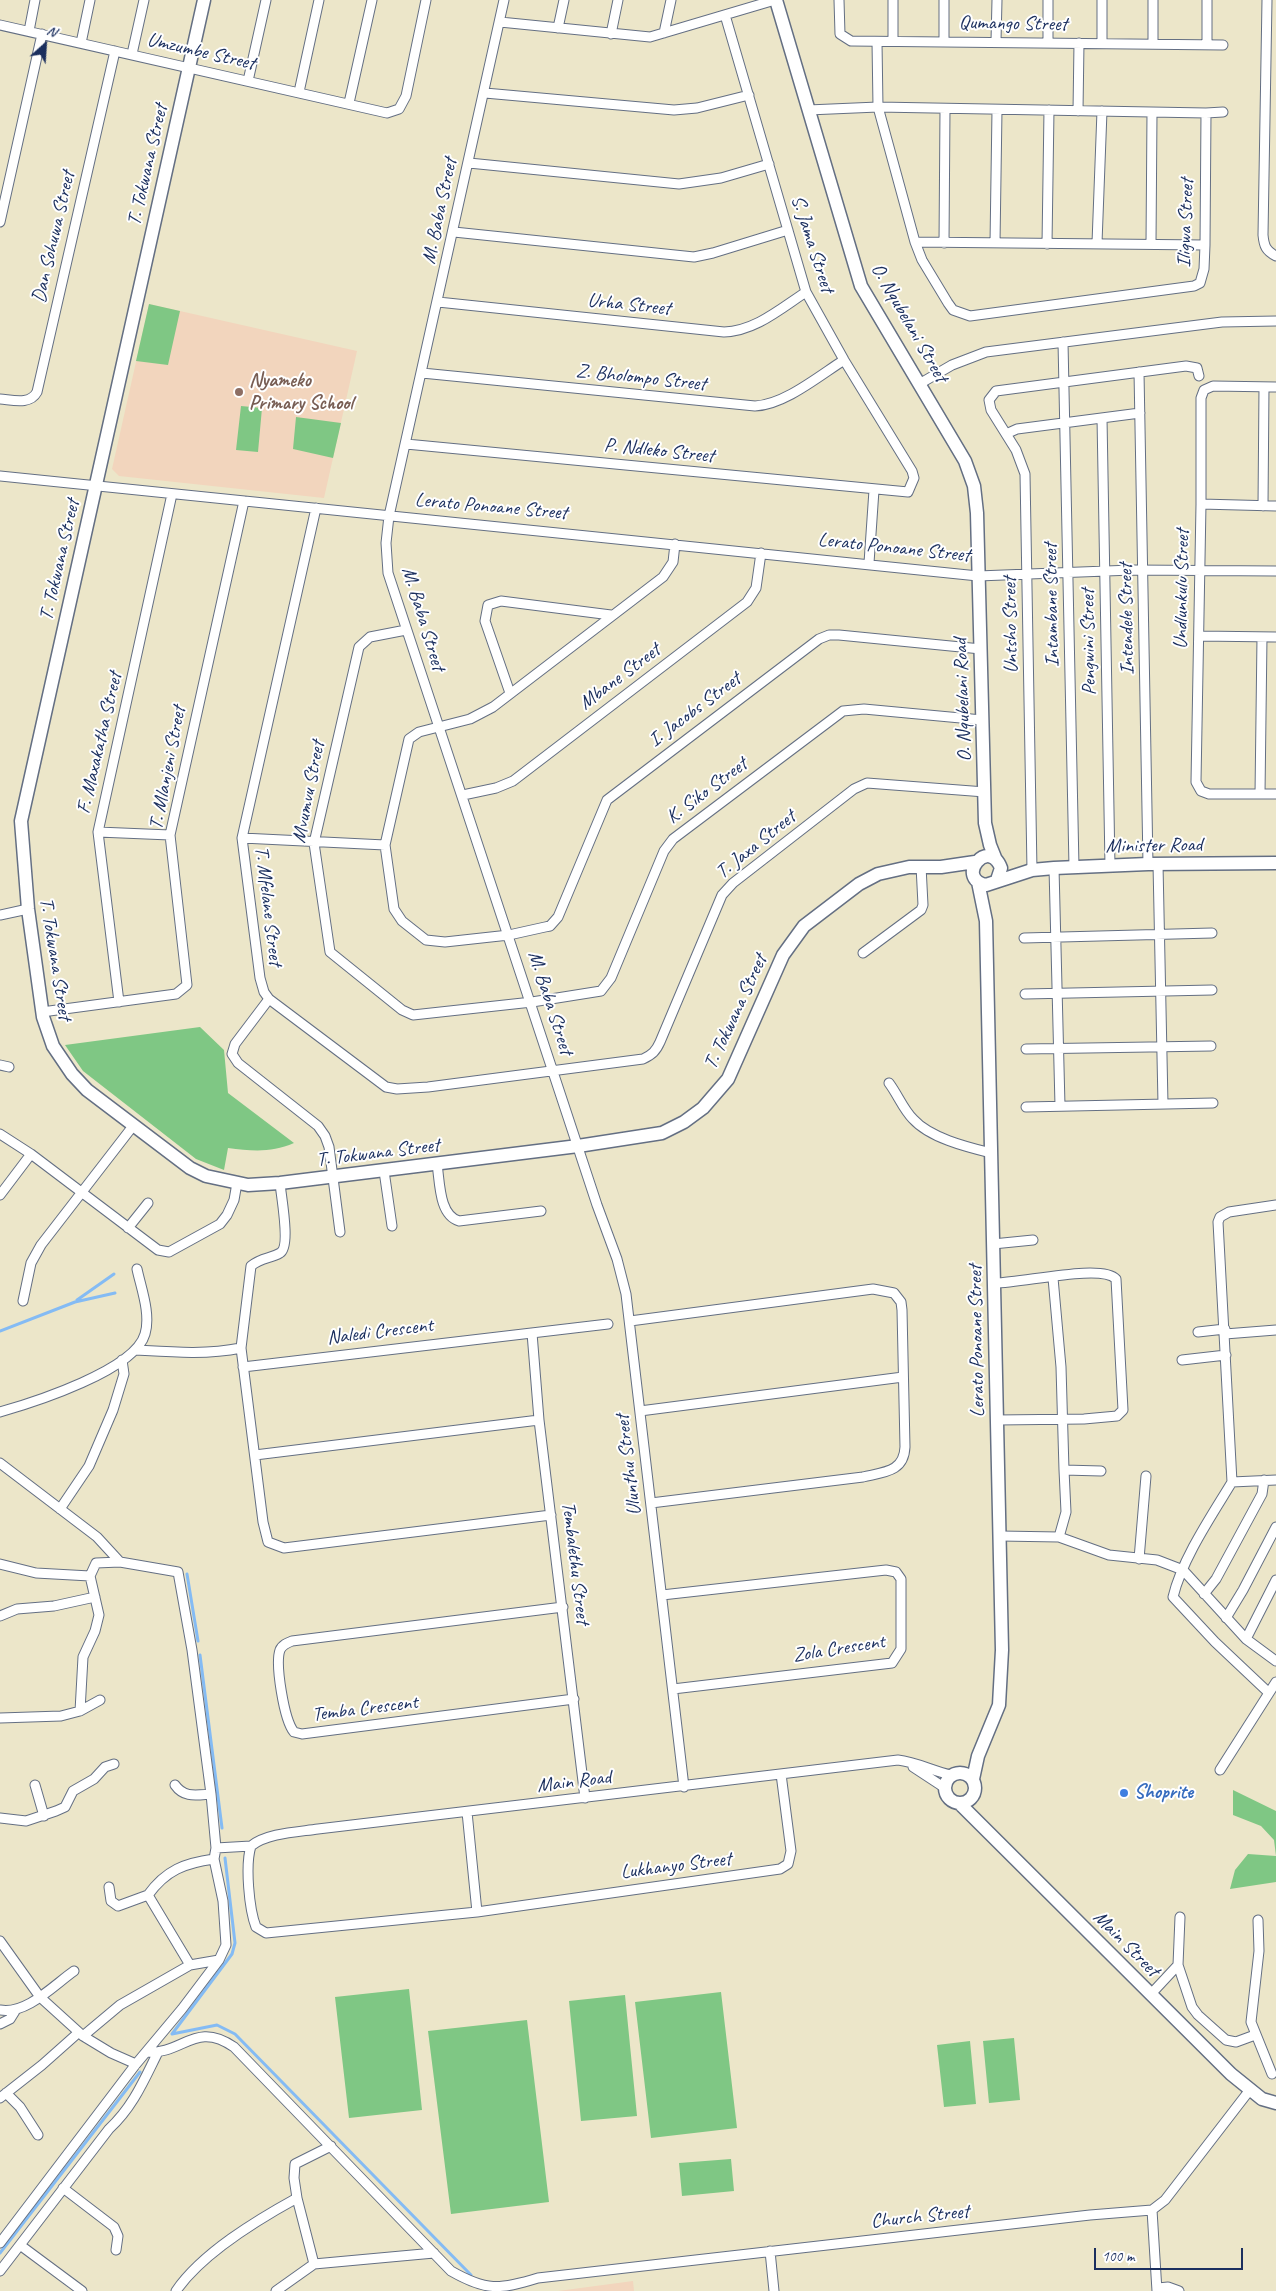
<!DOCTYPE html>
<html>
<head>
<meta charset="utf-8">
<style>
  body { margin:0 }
  #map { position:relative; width:1276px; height:2291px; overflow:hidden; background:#ece6c9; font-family:Caveat,sans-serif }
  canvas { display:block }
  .north { position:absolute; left:20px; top:20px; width:50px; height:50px; -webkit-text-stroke:4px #fff; paint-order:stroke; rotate:26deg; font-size:14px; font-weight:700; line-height:20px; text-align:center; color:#1b2f5e }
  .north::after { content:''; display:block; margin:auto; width:18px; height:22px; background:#1b2f5e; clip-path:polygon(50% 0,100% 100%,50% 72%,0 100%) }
  .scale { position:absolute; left:1094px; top:2248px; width:149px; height:22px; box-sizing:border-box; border:2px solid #1b2f5e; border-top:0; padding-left:6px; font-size:15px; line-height:18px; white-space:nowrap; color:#1b2f5e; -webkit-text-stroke:4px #fff; paint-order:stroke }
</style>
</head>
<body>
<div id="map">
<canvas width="1276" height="2291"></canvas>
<div class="north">N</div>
<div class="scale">100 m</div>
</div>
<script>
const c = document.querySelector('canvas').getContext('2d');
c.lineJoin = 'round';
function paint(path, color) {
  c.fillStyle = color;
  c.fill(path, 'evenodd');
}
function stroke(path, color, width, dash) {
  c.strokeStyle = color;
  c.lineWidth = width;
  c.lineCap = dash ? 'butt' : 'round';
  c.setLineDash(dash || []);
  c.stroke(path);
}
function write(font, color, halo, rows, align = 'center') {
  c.font = font + ' Caveat,sans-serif';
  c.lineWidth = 4;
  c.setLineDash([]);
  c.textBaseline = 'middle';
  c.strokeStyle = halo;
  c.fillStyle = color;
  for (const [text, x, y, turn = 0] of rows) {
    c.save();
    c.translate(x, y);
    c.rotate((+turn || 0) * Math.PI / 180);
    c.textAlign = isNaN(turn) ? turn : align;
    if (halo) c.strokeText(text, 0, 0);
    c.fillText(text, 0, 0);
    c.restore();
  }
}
const built = new Path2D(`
  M149,304l208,47 -33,147 -205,-22 -7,-7z
  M633,2281l1,10h-76z`);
const green = new Path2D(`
  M149,304l31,7 -12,54 -32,-4z
  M241,406l21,2 -4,44 -22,-2z
  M296,417l45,6 -8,35 -40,-9z
  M200,1027l24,23 4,43 66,50c-23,10 -42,8 -66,5l-4,22 -28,-11 -113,-88 -18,-26z
  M1233,1790l43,21v71l-46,7 5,-19 13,-16 28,2 -2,-16 -13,-14 -28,-11z
  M409,1989l13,121 -73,8 -14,-121z
  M721,1992l16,136 -86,10 -16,-136z
  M625,1995l12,121 -56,5 -12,-120z
  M527,2020l22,182 -98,12 -23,-183z
  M1014,2038l6,62 -31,3 -6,-62z
  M970,2041l6,63 -32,3 -7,-62z
  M731,2159l3,32 -52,5 -3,-33z`);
const stream = new Path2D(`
  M77,1300l37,-26
  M0,1331l75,-29 40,-9
  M187,1574l11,67
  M200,1655l22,173
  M172,2034l45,-9 18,9 236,241
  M172,2034l60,-80 3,-11 -10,-85
  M0,2253l140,-181`);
const street = new Path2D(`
  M504,0l-115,516 -3,27 2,30 209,632 20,54 9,35 58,493
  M839,0l1,34 11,7 372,4
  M1267,0l-4,235c1,11 3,16 13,21
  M500,22l150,15 125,-37
  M0,25l387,88 12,-4 7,-13 20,-96
  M558,28l6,-28
  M29,31l6,-31
  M664,33l7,-33
  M611,34l7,-34
  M893,41v-41
  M944,41v-41
  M996,41l1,-41
  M1048,42v-42
  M81,43l9,-43
  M1102,43v-43
  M1153,44v-44
  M1207,45v-45
  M132,54l12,-54
  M248,81l18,-81
  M299,92l20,-92
  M485,93l189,17 23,-2 52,-13
  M349,103l23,-103
  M808,110l70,-3 328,6 -1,132 -1,24 -4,14 -6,3 -224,30 -17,-6 -5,-7 -26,-43 -7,-18 -37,-135 -1,-65
  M1078,111l1,-68
  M1206,113l17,-1
  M469,163l210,21 42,-6 48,-14
  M0,222l42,-188
  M454,232l240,25 19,-4 75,-23
  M915,242l290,3
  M944,243l1,-134
  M995,243l2,-133
  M1097,243l5,-132
  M1151,243l1,-130
  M1047,244l2,-134
  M438,302l286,30c31,-1 56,-23 82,-40
  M1063,342l11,525
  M1139,372l9,492
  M422,373l333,33c29,-1 64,-30 89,-46
  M921,383l31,-18 34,-13 236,-30 54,-1
  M1276,387l-63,-1 -9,4 -3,8v106l-5,278 5,9 8,3h67
  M0,399c13,1 30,6 37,-7l78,-341
  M1102,418l8,448
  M1006,434l11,-5 123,-16
  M406,444l502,48 6,-14 -2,-7 -68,-111 -38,-68 -81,-277
  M0,476l978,100 154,-6 144,1
  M1201,504l75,2
  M1263,506l1,-119
  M316,508l-74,330 18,140 4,14 5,7 117,88 11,2 31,-2 215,-28c9,-4 13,-8 17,-17l62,-147 11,-12 121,-94 13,-6 118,9
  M675,544l-2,18 -10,15 -170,130 -23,12 -51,13 -10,7 -24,106 9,64 8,12 24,19 19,2 64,-7 36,-8 5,-1 8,-9 49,-117 212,-161 10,-4h10l142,14
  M869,563l5,-73
  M406,630l-36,7 -11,10 -45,196 16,109 72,58 11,5 119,-13 69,-11 10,-13 53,-127 9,-12 170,-128 21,-2 118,11
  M1199,636l77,1
  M510,693l-25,-72 3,-16 13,-4 110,14
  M1260,794l2,-157
  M463,795l33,-7 17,-7 234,-179 9,-14 5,-35
  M98,832l72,3
  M242,838l143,7
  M1158,864l5,240
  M1054,868l6,238
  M1032,870l-7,-396 -9,-24 -25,-40 -2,-10 7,-9 190,-25 11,2 2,8
  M0,915l28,-6
  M1024,938l188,-5
  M863,953l58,-43 2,-5 -2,-39
  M1025,994l187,-4
  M269,999l-34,45 -3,10 6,9 80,63 7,10 4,11 11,85
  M119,1002l-21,-170 74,-338
  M42,1012l134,-18 11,-9 -17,-150 74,-334
  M1026,1049l185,-3
  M0,1065l9,2
  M889,1083c9,12 14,26 24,36 17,19 54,28 78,34
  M1026,1107l187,-4
  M0,1134l31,20 127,96 11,2 51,-28 7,-9 7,-15 3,-17
  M437,1164c3,19 2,51 22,57l82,-10
  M384,1171l8,55
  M0,1195l31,-41
  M128,1228l20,-25
  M993,1244l40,-4
  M1053,1278l8,89 3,103
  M994,1283c25,1 107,-20 122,-4l7,131 -6,6 -33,3 -87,1
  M23,1301l8,-38 10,-18 92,-119
  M630,1321l243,-32 21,4 7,9 1,8 3,137c-1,25 -21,25 -42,30l-212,26
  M1198,1332l27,-3
  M532,1333l7,87 46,378
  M1225,1334l51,-4
  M241,1348l10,-82c11,-9 19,-7 29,-13 11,-6 1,-57 0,-70
  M136,1350c35,2 70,5 105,-2l22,174 5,20 16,6 267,-33
  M1182,1360l44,-5
  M243,1367l365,-43
  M640,1411l263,-34
  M0,1412c35,-10 135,-42 145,-78 6,-20 -4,-46 -8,-65
  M255,1455l284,-35
  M0,1463l97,74 23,25 58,10 14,78 19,144 5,54 -2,11 9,42 3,44 -7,15 -37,49 -46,55 -136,179
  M1232,1482l-14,-260 2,-5 9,-5 47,-7
  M1232,1482c-20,33 -50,77 -59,115l42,45 54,51
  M1232,1482l44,-2
  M60,1509l29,-43 24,-56 11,-36 -2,-14
  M1000,1536l59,1 50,18 48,5 26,10 63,69 30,22
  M1059,1537l7,-25 -2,-42 37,1
  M1139,1559l7,-83
  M0,1564l36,9 54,3
  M1204,1594l12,-15 46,-85 2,-14
  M662,1595l224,-25 10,2 5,7v70l-9,14 -219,26
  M563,1607l-271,34c-5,2 -10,4 -12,9 -5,14 4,70 14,82l8,2 272,-35
  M0,1616l17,-7 37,-3 41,-9
  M1226,1618l17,-28 33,-63
  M1246,1639l30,-59
  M80,1711l20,-11
  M0,1718l61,-2 19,-5 3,-54 12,-26 4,-16 -9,-39 6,-13 24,-1
  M913,1767l32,21
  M1220,1770l56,-88
  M35,1785l9,31
  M175,1785c9,13 21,10 36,9
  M467,1812l10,100
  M0,1818l26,3 30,-10 9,-4 8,-16 21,-12 11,-12 9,-3
  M251,1846c-6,19 -2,63 5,81l10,6 211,-21 303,-43 8,-5 3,-13 -10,-77
  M251,1846c16,-13 47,-14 67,-17l580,-69c18,2 35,11 53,15
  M216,1848l35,-2
  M109,1887l2,14 7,5 30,-11 42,70 -70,40 -37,31 28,17 25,11
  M148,1895c18,-25 37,-32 66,-36
  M1180,1917l-2,48 14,42 6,8 28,25 10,2 19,-7
  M1258,1920l1,31 -8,71 21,52
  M0,1941l40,56 43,39
  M190,1965l29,-5
  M1151,1994l27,-29
  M0,2010c26,5 54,-25 74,-39
  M0,2024l10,-5 5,-8
  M146,2052c37,3 49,-32 88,-5l217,224c35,20 48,19 87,7l552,-63 62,-5 13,-10 84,-109
  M6,2093l14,14 18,28
  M0,2098l42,-33 36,-32
  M63,2188l51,39 4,9 -2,14
  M297,2198l17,66
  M1152,2210l5,81
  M20,2245l62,46
  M770,2251l4,40
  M0,2271l109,-142c24,-22 35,-49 49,-77
  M1158,2288l10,-1 11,4
  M176,2291c26,-38 81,-71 121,-93l-3,-20 1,-14 36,-18
  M276,2291l38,-27 120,-11`);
const secondary = new Path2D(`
  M204,0l-183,821 7,88 15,108 10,29 19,28 15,16 103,78 16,8 42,9 32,-2 298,-37 84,-13 22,-11 19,-14 25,-29 55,-124 21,-29 55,-42 19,-10 31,-7h32l34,-5
  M776,0l85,286 104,175 9,25 3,27 8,310 5,22 6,15
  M997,880l4,-12c-12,-32 -47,10 -15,17l46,-15 22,-2 94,-4 128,-1
  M945 1788a15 15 0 1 1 30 0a15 15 0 1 1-30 0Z
  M973,1779l5,-23 21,-51 3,-55 -16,-729 -8,-39
  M959,1803l272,271 31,25 14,4`);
const markers = [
  [239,392,5,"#8d6e63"],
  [1124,1793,5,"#3f7fe0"]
];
const streetNames = [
  ["Qumango Street",1013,24,1],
  ["Umzumbe Street",201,52,13],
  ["T. Tokwana Street",148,165,-77],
  ["M. Baba Street",440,211,-78],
  ["Iligwa Street",1186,223,-88],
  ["Dan Sohuwa Street",54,237,-77],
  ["S. Jama Street",812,244,72],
  ["Urha Street",629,305,6],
  ["O. Nqubelani Street",909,323,60],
  ["Z. Bholompo Street",641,378,6],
  ["P. Ndleko Street",659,451,6],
  ["Lerato Ponoane Street",491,507,5],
  ["Lerato Ponoane Street",894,548,6],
  ["T. Tokwana Street",60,560,-77],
  ["Undlunkulu Street",1182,589,-89],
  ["Intambane Street",1052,605,-91],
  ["M. Baba Street",423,619,73],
  ["Intendele Street",1127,619,-91],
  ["Untsho Street",1011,625,-91],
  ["Pengwini Street",1089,642,-91],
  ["Mbane Street",620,677,-37],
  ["O. Nqubelani Road",963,700,-92],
  ["I. Jacobs Street",695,710,-37],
  ["F. Maxakatha Street",100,743,-77],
  ["T. Mlanjeni Street",168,768,-79],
  ["K. Siko Street",707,791,-37],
  ["Mvumvu Street",309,792,-79],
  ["T. Jaxa Street",756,845,-39],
  ["Minister Road",1154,846,-1],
  ["T. Mfelane Street",268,906,83],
  ["T. Tokwana Street",55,959,81],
  ["M. Baba Street",550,1003,72],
  ["T. Tokwana Street",736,1012,-65],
  ["T. Tokwana Street",378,1153,-7],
  ["Naledi Crescent",380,1332,-7],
  ["Lerato Ponoane Street",977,1341,-91],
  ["Ulunthu Street",629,1465,-97],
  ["Tembalethu Street",575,1563,83],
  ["Zola Crescent",839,1649,-9],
  ["Temba Crescent",365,1709,-7],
  ["Main Road",574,1782,-7],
  ["Lukhanyo Street",676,1866,-7],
  ["Main Street",1126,1944,45],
  ["Church Street",920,2217,-6]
];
const educationNames = [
  ["Nyameko",249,381],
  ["Primary School",249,404]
];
const shopNames = [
  ["Shoprite",1134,1793]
];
paint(built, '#f2d5bd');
paint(green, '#7fc784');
stroke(stream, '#84bbf4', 3);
stroke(street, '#646f83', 11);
stroke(secondary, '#646f83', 15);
stroke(street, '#fff', 9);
stroke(secondary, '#fff', 12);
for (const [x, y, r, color] of markers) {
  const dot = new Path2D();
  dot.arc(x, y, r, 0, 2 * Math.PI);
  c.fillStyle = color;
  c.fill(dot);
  stroke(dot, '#fff', 2);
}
write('20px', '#1b2f5e', '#fff', streetNames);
write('bold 20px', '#785e54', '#fff', educationNames, 'left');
write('bold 20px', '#366cbe', '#fff', shopNames, 'left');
</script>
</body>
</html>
